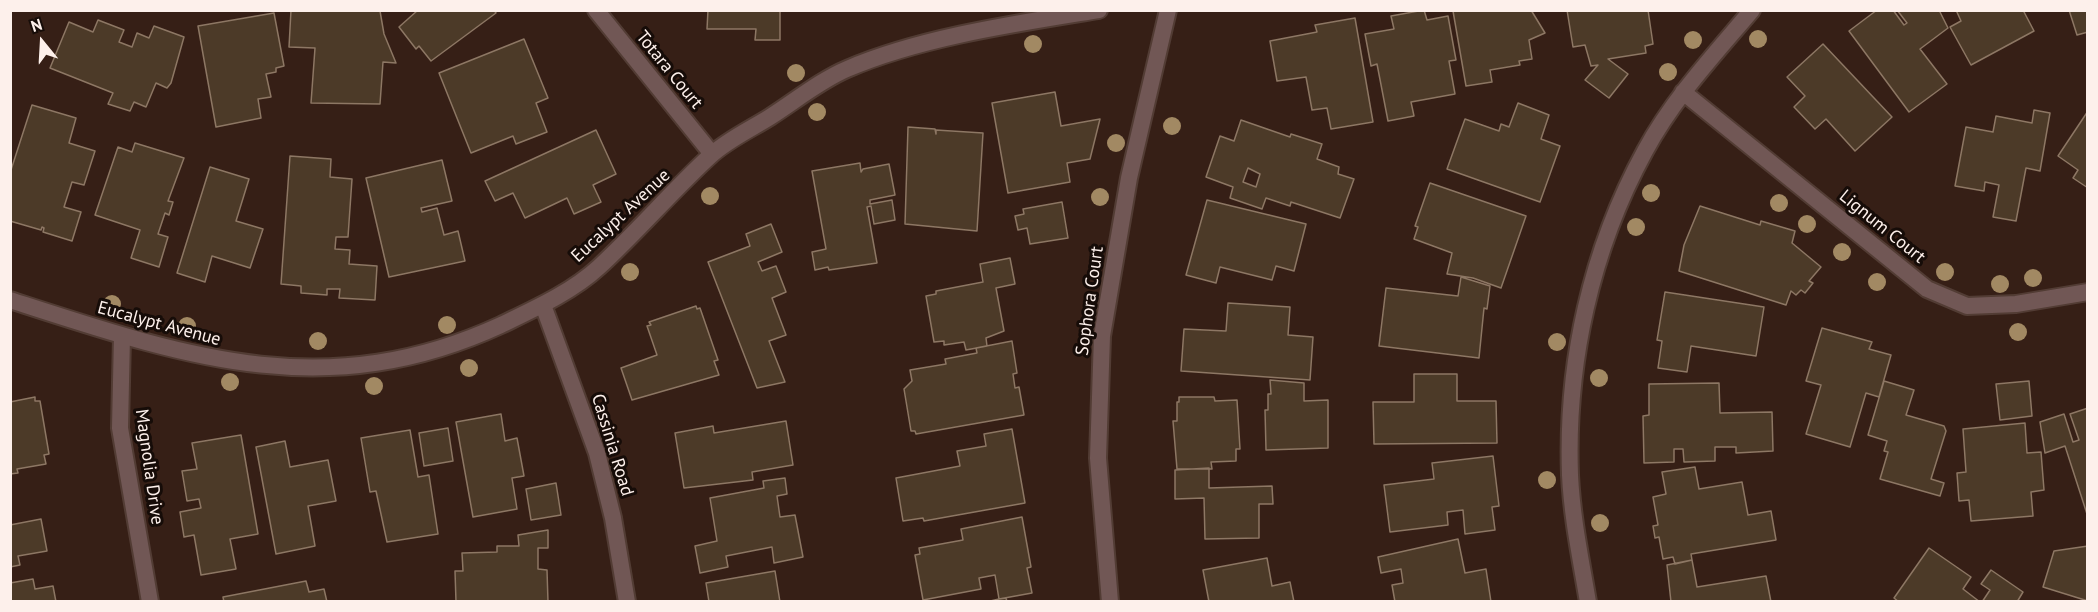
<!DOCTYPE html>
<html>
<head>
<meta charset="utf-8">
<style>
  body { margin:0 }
  #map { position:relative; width:2098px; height:612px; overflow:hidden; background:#361f16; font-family:"PT Sans",sans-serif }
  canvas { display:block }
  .frame { position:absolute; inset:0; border:12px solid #fdf0eb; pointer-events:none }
  .north { position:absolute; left:12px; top:12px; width:60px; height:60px; -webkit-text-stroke:4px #160c08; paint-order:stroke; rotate:342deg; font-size:16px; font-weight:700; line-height:24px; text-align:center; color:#fdf0eb }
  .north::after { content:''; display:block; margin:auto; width:21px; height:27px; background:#fdf0eb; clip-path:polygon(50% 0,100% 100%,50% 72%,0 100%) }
</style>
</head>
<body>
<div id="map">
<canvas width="2098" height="612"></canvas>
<div class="frame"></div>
<div class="north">N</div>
</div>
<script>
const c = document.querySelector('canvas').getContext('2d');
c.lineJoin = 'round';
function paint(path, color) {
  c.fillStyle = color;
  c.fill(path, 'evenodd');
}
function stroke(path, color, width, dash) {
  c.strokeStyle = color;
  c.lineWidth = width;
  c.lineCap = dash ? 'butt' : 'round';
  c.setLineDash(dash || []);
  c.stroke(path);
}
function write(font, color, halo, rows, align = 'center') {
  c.font = font + ' "PT Sans",sans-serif';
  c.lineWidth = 6;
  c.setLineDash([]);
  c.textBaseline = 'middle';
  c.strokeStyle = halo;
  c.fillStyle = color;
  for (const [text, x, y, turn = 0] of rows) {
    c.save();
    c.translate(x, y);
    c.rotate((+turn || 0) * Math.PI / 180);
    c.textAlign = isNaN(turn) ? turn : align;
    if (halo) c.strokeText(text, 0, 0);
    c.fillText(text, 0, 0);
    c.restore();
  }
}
const building = new Path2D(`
  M291,10l89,1 4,23 12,29 -13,-1 -3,42 -69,-1 4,-55 -26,-1z
  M418,10h76l2,3 -65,48 -12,-15 -3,3 -17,-22z
  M708,10h72v30h-25l1,-11h-49z
  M1424,10l3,10 21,-4 8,44 -7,1 6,33 -44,8 3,14 -26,5 -11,-57 -6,2 -6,-32 29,-5 -3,-13z
  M1531,10l14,23 -16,7 3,19 -13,2 1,4 -30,5 2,12 -26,4 -13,-75z
  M1567,10h81l5,34 -8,2 1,7 -38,6 20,15 -19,24 -24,-18 13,-15 -7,1 -6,-21 -12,2z
  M1877,10h16l11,15 3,-2 -10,-13h42l9,18 -28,21 27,35 -38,28 -60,-81z
  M1956,10h67l11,21 -63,34 -21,-38 11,-6z
  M2069,10h19v22l-11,3z
  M274,13l10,53 -8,2v4l-10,2 5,23 -13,2 3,19 -45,9 -18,-101z
  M1355,18l18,104 -42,7 -4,-21 -15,2 -6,-33 -29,4 -7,-40 47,-9 -2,-7z
  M98,20l26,10 -5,12 13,5 5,-14 12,5 5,-12 30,11 -13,46 -4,5 -11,-5 -10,24 -12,-5 -4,9 -22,-7 5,-11 -63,-25 19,-46 24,10z
  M524,39l24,59 -12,5 11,29 -31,12 -3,-8 -42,17 -32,-80z
  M1823,44l69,73 -37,34 -29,-32 -11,10 -21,-22 11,-11 -18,-19z
  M1055,92l6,34 39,-7 -10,40 -23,4 3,19 -62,11 -16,-90z
  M1518,103l31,12 -8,24 19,7 -20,56 -93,-33 18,-50 34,12 2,-7 8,3z
  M32,105l44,13 -7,25 26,8 -11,34 -12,-3 -8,25 17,5 -9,29 -29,-9 1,-4 -2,-1 -1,3 -31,-9v-48z
  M2034,110l16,3 -10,58 -14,-3 -10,53 -23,-4 6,-32 -14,-3 -1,9 -29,-5 11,-59 27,5 3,-16 36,7z
  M2088,111v77l-15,-10 5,-8 -20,-14z
  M1241,120l49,17 1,-3 31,10 -5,15 22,8 -1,7 16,5 -14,39 -49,-16 -1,4 -24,-8 -4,11 -32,-11 3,-11 -27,-10 14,-41 14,5zM1248,168l12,6 -4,13 -13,-5z
  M908,127l27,2 1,5v-4l47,3 -6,98 -72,-7z
  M596,130l20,44 -23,11 8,17 -27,12 -7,-16 -42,20 -12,-25 -18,8 -10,-20z
  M135,143l49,15 -16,43 5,1 -4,13 -4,-2 -7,21 10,3 -9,30 -28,-9 9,-28 -45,-15 23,-68 14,5z
  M290,156l41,3 -1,18 22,2 -4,58h-12l-1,12 15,1 -1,14 28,2 -2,34 -36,-2 1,-9h-13v6l-26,-2v-7l-20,-2z
  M442,160l10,41 -31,7 1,4 15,-4 7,27 14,-4 7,30 -76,16 -23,-99z
  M860,163l1,9 2,-3 26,-5 6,31 -25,5v4l22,-4 3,20 -21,4 -3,-18 -4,1 10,56 -48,7 -1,-3 -13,3 -3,-18 14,-3 -14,-78z
  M210,167l39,12 -13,42 27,8 -13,39 -38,-12 -7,26 -28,-9z
  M1430,183l96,33 -25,72 -28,-10 -26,-4 5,-21 -38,-14 4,-12 -3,-1z
  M1207,200l99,24 -12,47 -18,-5 -4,14 -52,-13 -4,16 -30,-8z
  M1062,202l6,36 -38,6 -3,-16 -9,2 -3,-14 9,-2 -1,-5z
  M1700,206l60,19 1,-4 34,10 -3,12 29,24 -12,14 4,2 -8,10 -4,-3 -5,5 -5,-4 -5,14 -107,-34 5,-26z
  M771,224l11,28 -24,10 4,9 14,-5 10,26 -14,6 14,37 -17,6 16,41 -28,6 -49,-126 42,-16 -4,-12z
  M1010,258l5,26 -19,4 8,43 -18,7 1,8 -21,4 -2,-8 -20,3v-4l-10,1 -8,-46 10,-2v-3l47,-9 -3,-18z
  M1461,277l29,9 -3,23 -3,-1 -5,50 -100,-12 7,-58 72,8z
  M1665,292l99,15 -8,49 -65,-10 -4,26 -29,-4 4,-27 -5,-1z
  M1228,303l62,4 -2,28 25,2 -3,43 -129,-9 3,-42 42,2z
  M696,306l1,3 3,-1 18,52 -4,1 5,14 -87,25 -11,-32 36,-13 -10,-29 4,-1 -2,-3z
  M1822,328l50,14 -3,7 22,6 -12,42 -13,-4 -16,54 -44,-13 15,-49 -15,-4z
  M1012,341l5,32 -4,1 2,14 4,-1 5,28 -108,19 -1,-3h-4l-7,-42 8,-8 -2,-11 36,-6 -1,-5 32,-6 -1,-5z
  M1414,374h43v27h39l1,42 -123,1 -1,-42h41z
  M1270,380l34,3v18l24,-1v48l-62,2 -1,-40h3v-16h3z
  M1884,381l30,9 -8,25 38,11 2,5 -15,48 13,4 -4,13 -60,-17 8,-27 -4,-1 3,-10 -19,-6z
  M2029,381l3,35 -32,4 -4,-36z
  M1719,383l1,30 52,-1 1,39 -37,2v-6h-21v14l-31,1 -1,-13h-9v13l-30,1 -1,-47 6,-1v-31z
  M35,397v4h5l9,53 -5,1 2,9 -29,5 1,4 -8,1v-72z
  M1179,397h35l1,4 22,-1 3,49h-4v12l-25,1 1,7h-35l-4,-48h4v-19h2z
  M2088,408v106h-1l-22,-68 -20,7 -5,-31 24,-8 9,28 6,-2 -9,-26z
  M501,414l4,27 12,-3 7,38 -12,2 5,31 -44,8 -17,-95z
  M786,421l7,44 -41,7 1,8 -69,8 -9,-55 38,-7 1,7z
  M2025,423l2,30 14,-1 3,38 -13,2 2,24 -62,5 -2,-21 -10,1 -2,-28 9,-1 -3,-43z
  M448,428l5,33 -29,5 -5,-33z
  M1012,429l13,74 -101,18 -1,-3 -20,3 -7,-43 64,-12 -3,-15 29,-5 -2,-12z
  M410,430l8,47 11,-2 9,59 -51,8 -11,-51 -6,1 -9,-54z
  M241,435l17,99 -28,5 6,30 -35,6 -7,-40 -10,2 -4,-25 21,-4 -2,-9 -12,2 -5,-30 15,-2 -5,-26z
  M285,441l5,26 38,-7 8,41 -28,5 7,40 -39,8 -20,-107z
  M1493,456l6,50 -7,1 3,23 -30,4 -2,-24 -16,2 1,13 -58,7 -6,-47 50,-6 -2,-16z
  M1695,467l4,22 43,-7 6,33 23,-4 5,29 -85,14 1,6 -17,4 -2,-7 -10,2 -4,-22 -4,1 -2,-12 5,-1 -5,-28 13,-3 -4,-22z
  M1209,468v20l63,-2 1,18h-14v34l-54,1 -1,-41 -29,1v-29z
  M785,478l2,16 -10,2 3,21 15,-2 8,42 -29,6 -2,-16 -46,9 2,11 -28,6 -5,-27 22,-5 -7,-43 54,-10 -1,-7z
  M556,483l5,32 -30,5 -5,-31z
  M1022,517l9,50 -4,1 5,25 -33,6 -4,-24 -16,3 2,11 -58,11 -8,-45 5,-1 -1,-6 44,-8 -2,-11z
  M41,519l6,32 -29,5 2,9 -10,2v-42z
  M548,530v18h-10v21l9,1 1,32h-92l-1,-31h8l-1,-18 35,-1v-6h22l-1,-11z
  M1458,539l7,34 21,-4 5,33h-96l-3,-17 11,-2 -2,-14 -20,4 -3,-16z
  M2088,546v55l-45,-14 11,-36z
  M1929,548l42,29 -8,12 17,13h-81l-5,-4z
  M1267,558l5,28 18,-4 4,20h-85l-6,-32z
  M1692,560l5,27 69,-11 5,26h-100l-4,-37z
  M1991,570l32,22 -6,10h-35l8,-12 -9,-6z
  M775,571l5,31h-71l-3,-19z
  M33,579l2,10 18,-3 3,16h-46v-19z
  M306,581l3,11 15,-3 3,13h-103l-1,-5z
  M1006,598l1,4h-21l13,-3z`);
const minor = new Path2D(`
  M596,10l116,144
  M1683,92l244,197 40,17 49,-2 72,-12
  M10,300c173,56 315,106 491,25 33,-16 71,-33 98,-58 39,-36 73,-76 111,-111 17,-16 41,-27 60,-39 25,-16 51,-37 77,-48 74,-32 172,-46 252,-59
  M543,305l54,148 16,65 14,84
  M122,336l-2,92 30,174
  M1110,602l-12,-144 4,-122 27,-158 39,-168
  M1588,602c-7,-42 -16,-84 -18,-127 -4,-112 21,-225 75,-324 28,-52 69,-96 107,-141`);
const trees = [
  [1758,39],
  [1693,40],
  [1033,44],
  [1668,72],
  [796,73],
  [817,112],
  [1172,126],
  [1116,143],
  [1651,193],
  [710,196],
  [1100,197],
  [1779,203],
  [1807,224],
  [1636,227],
  [1842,252],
  [630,272],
  [1945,272],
  [2033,278],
  [1877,282],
  [2000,284],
  [112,304],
  [447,325],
  [187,326],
  [2018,332],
  [318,341],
  [1557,342],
  [469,368],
  [1599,378],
  [230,382],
  [374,386],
  [1547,480],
  [1600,523]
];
const streetNames = [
  ["Totara Court",669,70,51],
  ["Eucalypt Avenue",621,216,-43],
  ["Lignum Court",1882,227,39],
  ["Sophora Court",1090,301,-82],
  ["Eucalypt Avenue",159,324,15],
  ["Cassinia Road",612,445,73],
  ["Magnolia Drive",149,467,82]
];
paint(building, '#4c3a28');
stroke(building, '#8d7764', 1.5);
stroke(minor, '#523c34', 20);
stroke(minor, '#715755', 16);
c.fillStyle = '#a28963';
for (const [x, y] of trees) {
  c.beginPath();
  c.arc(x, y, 9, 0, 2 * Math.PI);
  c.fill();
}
write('18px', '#fdf0eb', '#160c08', streetNames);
</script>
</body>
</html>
